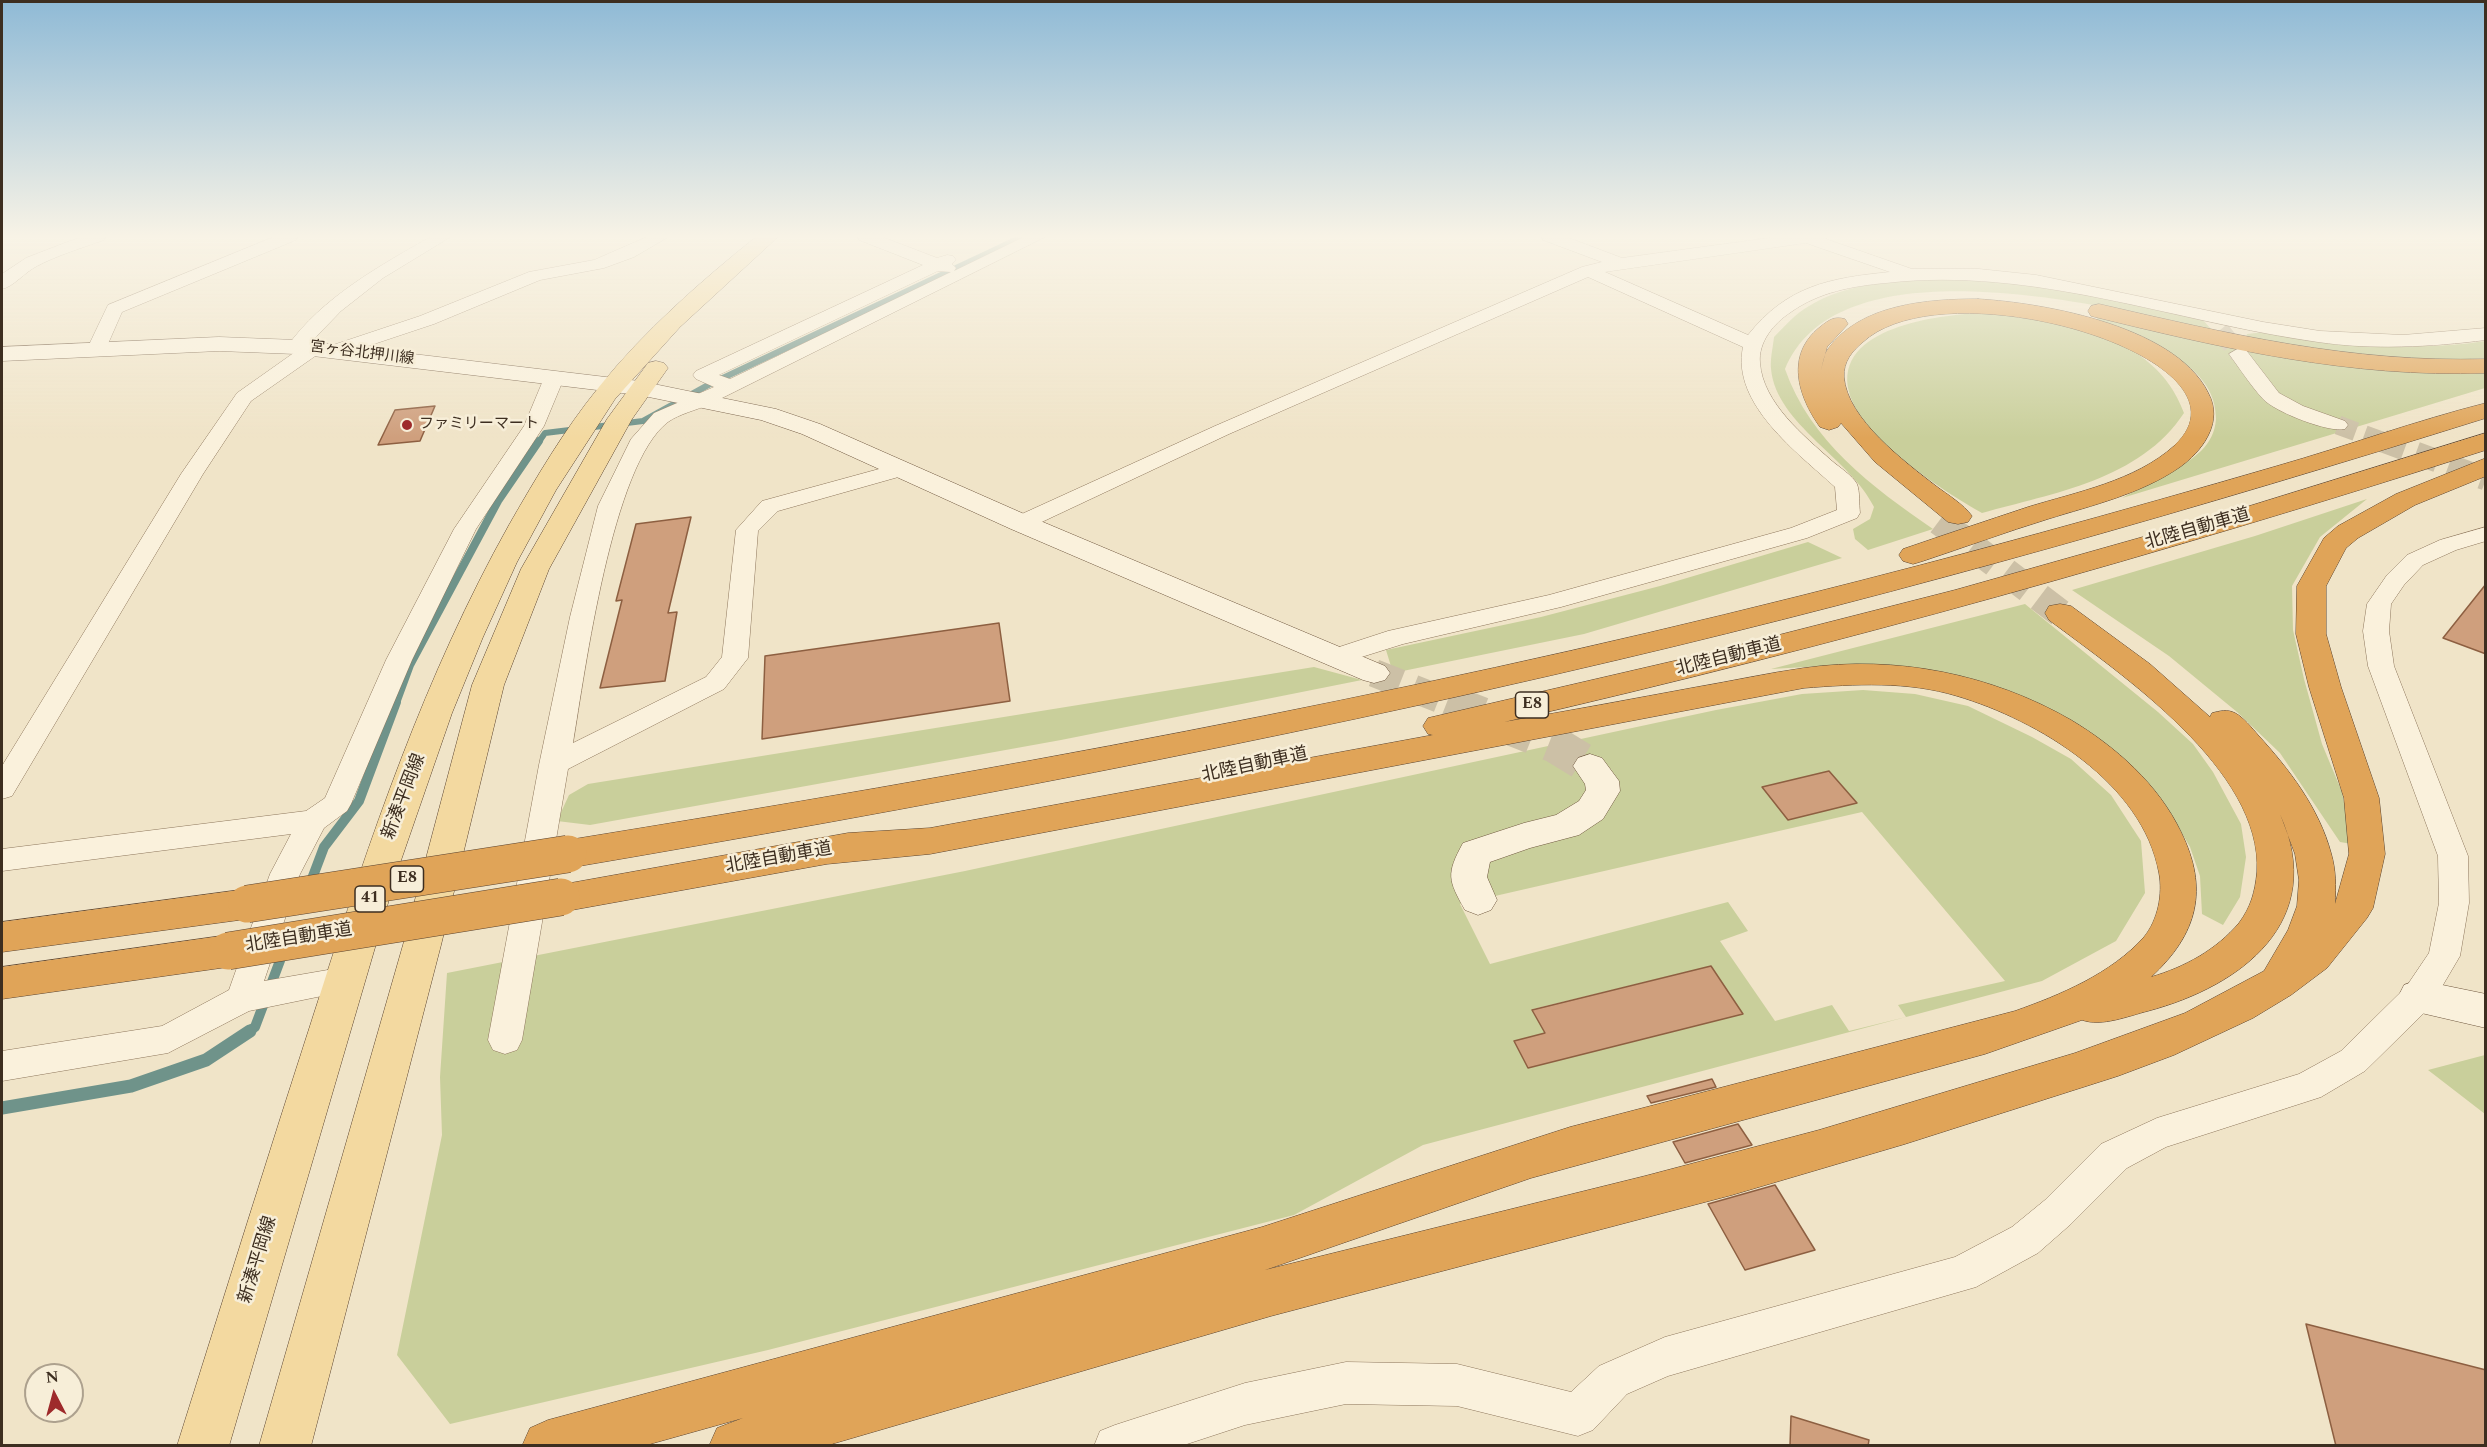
<!DOCTYPE html>
<html>
<head>
<meta charset="utf-8">
<style>
  body { margin:0 }
  #map { position:relative; width:2487px; height:1447px; overflow:hidden; background:#f0e4c8; font-family:Spectral,serif }
  canvas { display:block }
  .frame { position:absolute; inset:0; border:3px solid #3d2e20; pointer-events:none }
  .north { position:absolute; left:24px; top:1363px; width:60px; height:60px; box-sizing:border-box; background:#f7eed8; border:2px solid #ada18e; border-radius:50%; rotate:354deg; font-size:16px; font-weight:700; line-height:24px; text-align:center; color:#3d2e20 }
  .north::after { content:''; display:block; margin:auto; width:21px; height:27px; background:#9e2a2b; clip-path:polygon(50% 0,100% 100%,50% 72%,0 100%) }
</style>
</head>
<body>
<div id="map">
<canvas width="2487" height="1447"></canvas>
<div class="frame"></div>
<div class="north">N</div>
</div>
<script>
const c = document.querySelector('canvas').getContext('2d');
c.lineJoin = 'round';
function paint(path, color) {
  c.fillStyle = color;
  c.fill(path, 'evenodd');
}
function stroke(path, color, width, dash) {
  c.strokeStyle = color;
  c.lineWidth = width;
  c.lineCap = dash ? 'butt' : 'round';
  c.setLineDash(dash || []);
  c.stroke(path);
}
function write(font, color, halo, rows, align = 'center') {
  c.font = font + ' Spectral,"Noto Sans JP",serif';
  c.lineWidth = 5;
  c.setLineDash([]);
  c.textBaseline = 'middle';
  c.strokeStyle = halo;
  c.fillStyle = color;
  for (const [text, x, y, turn = 0] of rows) {
    c.save();
    c.translate(x, y);
    c.rotate((+turn || 0) * Math.PI / 180);
    c.textAlign = isNaN(turn) ? turn : align;
    if (halo) c.strokeText(text, 0, 0);
    c.fillText(text, 0, 0);
    c.restore();
  }
}
const green = new Path2D(`
  M1939,276l72,4 169,34 23,6 8,9c-104,-22 -372,-91 -426,40 25,72 87,118 148,160l-65,21 -13,-11 -2,-10 17,-10 4,-12c-23,-48 -98,-83 -103,-138 -1,-10 2,-22 3,-32 11,-11 22,-24 35,-31 37,-23 88,-26 130,-30z
  M1981,313c75,8 174,18 203,100 -44,67 -131,80 -202,100 -39,-22 -122,-76 -133,-121 -16,-65 90,-77 132,-79z
  M2098,317c128,29 255,62 387,56v15l-363,110c25,-14 57,-27 79,-47 9,-9 14,-19 15,-32 1,-58 -77,-79 -120,-99z
  M2264,332c74,10 146,21 221,9v17c-81,7 -159,-7 -239,-21l1,-3z
  M2367,499l-47,38 -28,49 1,44 11,49 18,65 20,48 10,52 -12,-2 -60,-89 -43,-41 -68,-56 -97,-66 183,-54z
  M1808,542l34,16 -258,76 -191,39 -7,-23 155,-33 119,-31z
  M2025,604l133,108 35,32 20,28 28,52 5,33 -6,40 -17,28 -21,-11 -2,-38 -10,-29 -26,-44 -34,-36 -64,-47 -207,-56 -88,5z
  M1314,667l48,13 -301,60 -471,85 -33,-4 12,-26 19,-11z
  M1863,690l52,4 53,12 64,31 39,22 40,36 30,46 4,52 -29,48 -74,40 -619,164 -129,70 -526,135 -318,74 -53,-69 45,-220 -2,-58 7,-104 518,-102 751,-161 86,-16zM1862,812l143,169 -107,24 8,12 -57,14 -17,-26 -57,16 -55,-80 28,-10 -20,-29 -238,62 -30,-60zM1711,966l31,48 -214,54 -14,-27 31,-8 -12,-24z
  M2485,1055v59l-57,-44z`);
const streamFar3 = new Path2D(`
  M538,443l7,-10 98,-12 67,-37 314,-148`);
const streamFar2 = new Path2D(`
  M396,703l14,-38 88,-164 41,-60`);
const streamFar1 = new Path2D(`
  M310,884l14,-37 35,-46 37,-99
  M247,1032l8,-5 29,-77`);
const stream = new Path2D(`
  M2,1108l129,-22 75,-26 44,-29`);
const building = new Path2D(`
  M435,406l-15,35 -42,4 17,-35z
  M691,517l-23,96 9,-1 -12,69 -65,7 22,-88 -6,1 20,-77z
  M2486,584v70l-43,-16z
  M999,623l11,78 -248,38 3,-83z
  M1829,771l28,32 -69,17 -26,-33z
  M1711,966l32,48 -215,54 -14,-27 31,-8 -13,-23z
  M1712,1079l4,8 -65,16 -4,-7z
  M1738,1124l14,21 -67,18 -12,-21z
  M1775,1185l40,65 -70,20 -37,-66z
  M2306,1324l180,46v76h-150z
  M1791,1416l78,24 -1,6h-78z`);
const streetTunnelFar1 = new Path2D(`
  M2220,330l19,24
  M2338,425l49,18`);
const streetTunnel = new Path2D(`
  M2383,441l103,38`);
const secondaryTunnelFar1 = new Path2D(`
  M1374,673l76,30`);
const secondaryTunnel = new Path2D(`
  M1447,702l107,42 36,22`);
const highwayTunnel = new Path2D(`
  M1939,521l121,92`);
const street = new Path2D(`
  M83,236h23l-2,4c-22,8 -46,15 -67,26 -12,6 -24,21 -35,23v-15l24,-16z
  M276,236h22l-2,4 -174,72 -18,41 -7,2 -10,-6 21,-44z
  M432,236h20l-69,42 -42,33 -31,32 11,1 3,4 -3,4 -70,49 -48,73 -191,322 -10,3v-33l179,-292 56,-81 58,-41 -8,-5c34,-49 94,-82 145,-111z
  M649,236h21l-36,21 -30,11 -64,12 -106,44 -90,30 -7,2 -10,-6 3,-4 90,-30 109,-44 65,-12z
  M857,236h23l57,22 10,-3 6,1 3,4 -4,4 4,4 -2,3 72,-35h21l-337,168c-13,6 -31,10 -42,18 -56,42 -83,250 -95,321l133,-66 16,-20 14,-127 26,-29 139,-38 8,1 3,5 -3,5 -131,37 -20,20 -10,127 -24,31 -156,80 -46,271 -5,10 -12,4 -12,-4 -5,-10 51,-275 31,-148 28,-111 33,-67 23,-26 60,-26 -18,-8 -3,-4 3,-4 227,-106 -64,-25zM938,271l13,1 -221,107 -11,-4z
  M1541,236h23l58,22 161,-22h44l-1,3 86,30h67l57,6 227,47 57,9 83,4 83,-7v12c-56,7 -113,10 -168,2 -144,-20 -285,-76 -432,-59 -33,3 -67,9 -95,29 -17,11 -33,30 -31,51 3,40 44,73 72,98 7,6 21,15 25,23 3,8 2,20 3,29l-3,5 -50,20 -246,69 -158,37 -67,21 -9,-2 -4,-6 4,-6 61,-20 161,-36 242,-67 46,-18 -2,-23c-37,-34 -104,-83 -92,-140l-155,-70 -359,157 -200,94h-16l-3,-5 3,-5 202,-92 367,-159 20,-5 -59,-22zM1806,243l84,29c-61,6 -103,14 -142,63l-143,-63z
  M2239,348l7,2 33,43 24,13 42,15 3,4 -3,4c-16,4 -70,-17 -82,-30 -12,-13 -23,-30 -34,-45z
  M554,372l10,6 -20,48 -68,103 -64,131 -61,144 -4,7 -23,17 -24,46 -36,107 81,-14 11,4 5,9 -5,9 -107,22 -81,42 -166,28v-30l160,-25 67,-36 41,-116 21,-40 -289,37v-22l304,-38 19,-13 61,-138 68,-131 70,-103 20,-48z
  M2486,527v14l-30,9 -33,15 -19,20 -13,19 -2,27 5,35 74,190 1,47 -9,53 -30,51 -65,64 -44,26 -155,50 -39,21 -56,56 -33,29 -62,34 -308,89 -41,18 -34,36 -15,6 -121,-30 -111,-2 -101,21 -64,21h-87l6,-15 15,-6 130,-42 101,-21 111,2 114,28 28,-26 66,-29 290,-80 57,-30 33,-27 56,-56 56,-26 142,-44 42,-23 65,-64 23,-34 10,-50 -1,-47 -70,-190 -5,-35 4,-27 20,-29 20,-20 33,-15z`);
const secondary = new Path2D(`
  M219,337l77,3 343,41 137,28 44,15 211,93 354,149 5,7 -5,7 -11,3 -11,-3 -352,-151 -209,-95 -41,-14 -122,-25 -343,-41 -77,-3 -217,10v-14z
  M1590,754l12,4 17,23 1,10 -17,28 -24,16 -49,13 -40,14 -3,15 10,23 -6,10 -13,5 -13,-5c-17,-30 -19,-36 -2,-67l61,-20 32,-8 23,-14 7,-11 -1,-6 -12,-18 5,-8z
  M2418,980l68,14v34l-82,-19 -6,-12 6,-12z`);
const primary = new Path2D(`
  M757,236h22l-99,91 -65,72 -59,91 -39,72 -34,75 -31,76 -54,156 -169,577h-52c47,-149 93,-297 141,-445 52,-163 107,-326 191,-476 27,-47 55,-95 90,-138 46,-57 101,-105 158,-151z
  M656,361l8,2 4,5 -36,51 -83,150 -45,116 -63,260 -130,501h-52l144,-501 69,-260 49,-116 86,-150 41,-56z`);
const highway = new Path2D(`
  M1978,299c67,4 205,28 233,100 10,27 -10,53 -31,68 -39,27 -87,38 -132,52 -42,13 -83,28 -125,42l-10,3 -10,-3 -4,-6 4,-6c41,-14 83,-28 125,-42 49,-15 107,-26 146,-61 95,-86 -226,-182 -311,-104 -11,9 -20,20 -19,35 3,42 61,85 92,109 12,9 27,18 36,30l-4,6 -10,2 -10,-2 -73,-60 -34,-39 -3,4 -9,3 -9,-3c-22,-31 -35,-72 0,-100 9,-7 14,-11 25,-8l3,5 -21,23 -6,23c2,-7 3,-16 7,-21 32,-45 100,-50 150,-50z
  M2099,304c130,30 252,59 387,55v14c-135,5 -265,-25 -395,-57l-3,-5 3,-5z
  M2486,403v15c-287,90 -576,173 -869,242 -347,82 -697,148 -1049,208l-13,-4 -5,-10 5,-10 13,-4c413,-67 826,-142 1232,-244 160,-40 319,-84 477,-130 70,-20 138,-45 209,-63z
  M2486,433v17c-324,104 -651,196 -982,272 64,-11 128,-23 193,-35 35,-6 71,-14 107,-19 92,-13 187,6 267,52 45,27 87,64 110,112 28,57 17,102 -30,145 34,-10 65,-27 88,-54 12,-16 16,-31 18,-51 6,-102 -136,-198 -208,-252l-4,-7 4,-7 11,-2 11,2 79,58 60,53 2,-4c8,-2 15,-4 23,0 8,4 17,15 23,22 31,34 61,73 73,118 5,17 5,33 4,51l14,-50 -5,-56 -35,-111 -13,-53 1,-48 27,-48 14,-12 58,-32 90,-36v18l-71,29 -57,33 -12,10 -20,38v48l15,53 38,111 6,56 -12,54 -6,10 -40,50 -36,27 -38,23 -79,37 -56,21 -213,68 -173,51 -461,121 -446,130h-116l8,-18 26,-10 -100,28h-121l8,-18 18,-8 714,-193 308,-100 445,-116c45,-16 96,-37 129,-74 14,-17 19,-43 15,-64 -16,-90 -121,-153 -202,-177 -49,-15 -102,-12 -153,-8l-874,166 -103,10 -266,48 -13,-5 -6,-10 6,-10 300,-54 82,-5 503,-93 -5,-1 -5,-8 5,-8 276,-64 251,-64 262,-74zM2280,814l15,40 4,26 -2,26 -9,24 -24,41 -79,42 -110,40 -256,77 -174,46 -380,94 266,-92 454,-124 97,-34c20,7 46,-4 66,-9 94,-25 180,-90 132,-197z
  M247,889l13,5 6,10 -6,10 -13,5 -245,33v-30z
  M228,935l14,5 5,11 -5,11 -14,5 -226,32v-32z`);
const highwayBridge = new Path2D(`
  M247,904l321,-50
  M228,951l333,-54`);
const markers = [
  [407,425,6,"#9e2a2b"]
];
const farStreetnames = [
  ["宮ヶ谷北押川線",362,354,7]
];
const farPoinames = [
  ["ファミリーマート",419,425]
];
const shields = [
  [1532,705,33],
  [407,879,33],
  [370,899,30]
];
const shieldNames = [
  ["E8",1532,705],
  ["E8",407,879],
  ["41",370,899]
];
const streetNames = [
  ["北陸自動車道",2198,530,-16],
  ["北陸自動車道",1729,658,-14],
  ["北陸自動車道",1255,766,-12],
  ["新湊平岡線",405,797,-69],
  ["北陸自動車道",779,859,-10],
  ["北陸自動車道",299,939,-9],
  ["新湊平岡線",259,1260,-73]
];
paint(green, '#c9cf9b');
stroke(streamFar3, '#6f938a', 6);
stroke(streamFar2, '#6f938a', 8);
stroke(streamFar1, '#6f938a', 10);
stroke(stream, '#6f938a', 13);
paint(building, '#cf9f7d');
stroke(building, '#8d5f41', 1.5);
stroke(streetTunnelFar1, '#ccc0a6', 19, [19, 9]);
stroke(streetTunnel, '#ccc0a6', 23, [23, 12]);
stroke(secondaryTunnelFar1, '#ccc0a6', 28, [28, 14]);
stroke(secondaryTunnel, '#ccc0a6', 37, [37, 18]);
stroke(highwayTunnel, '#ccc0a6', 28, [28, 14]);
stroke(street, '#8d765c', 1);
stroke(secondary, '#6f573f', 1);
stroke(primary, '#5b4430', 1);
stroke(highway, '#5b4430', 1);
paint(street, '#faf1dc');
paint(secondary, '#faf1dc');
paint(primary, '#f3d9a0');
paint(highway, '#e0a458');
stroke(highwayBridge, '#5b4430', 38, []);
stroke(highwayBridge, '#e0a458', 37);
const sky = c.createLinearGradient(0, 0, 0, 438);
sky.addColorStop(0, '#8fbad6');
sky.addColorStop(0.54, '#f8f3e6');
sky.addColorStop(1, '#f8f3e600');
c.fillStyle = sky;
c.fillRect(0, 0, 2487, 438);
for (const [x, y, r, color] of markers) {
  const dot = new Path2D();
  dot.arc(x, y, r, 0, 2 * Math.PI);
  c.fillStyle = color;
  c.fill(dot);
  stroke(dot, '#f7eed8', 2);
}
write('15px', '#3d2e20', '#f7eed8', farStreetnames);
write('15px', '#3d2e20', '#f7eed8', farPoinames, 'left');
for (const [x, y, w] of shields) {
  const box = new Path2D();
  box.roundRect(x - w / 2, y - 13, w, 26, 4.5);
  c.fillStyle = '#f7eed8';
  c.fill(box);
  stroke(box, '#3d2e20', 1.5);
}
write('bold 16px', '#3d2e20', null, shieldNames);
write('18px', '#3d2e20', '#f7eed8', streetNames);
</script>
</body>
</html>
